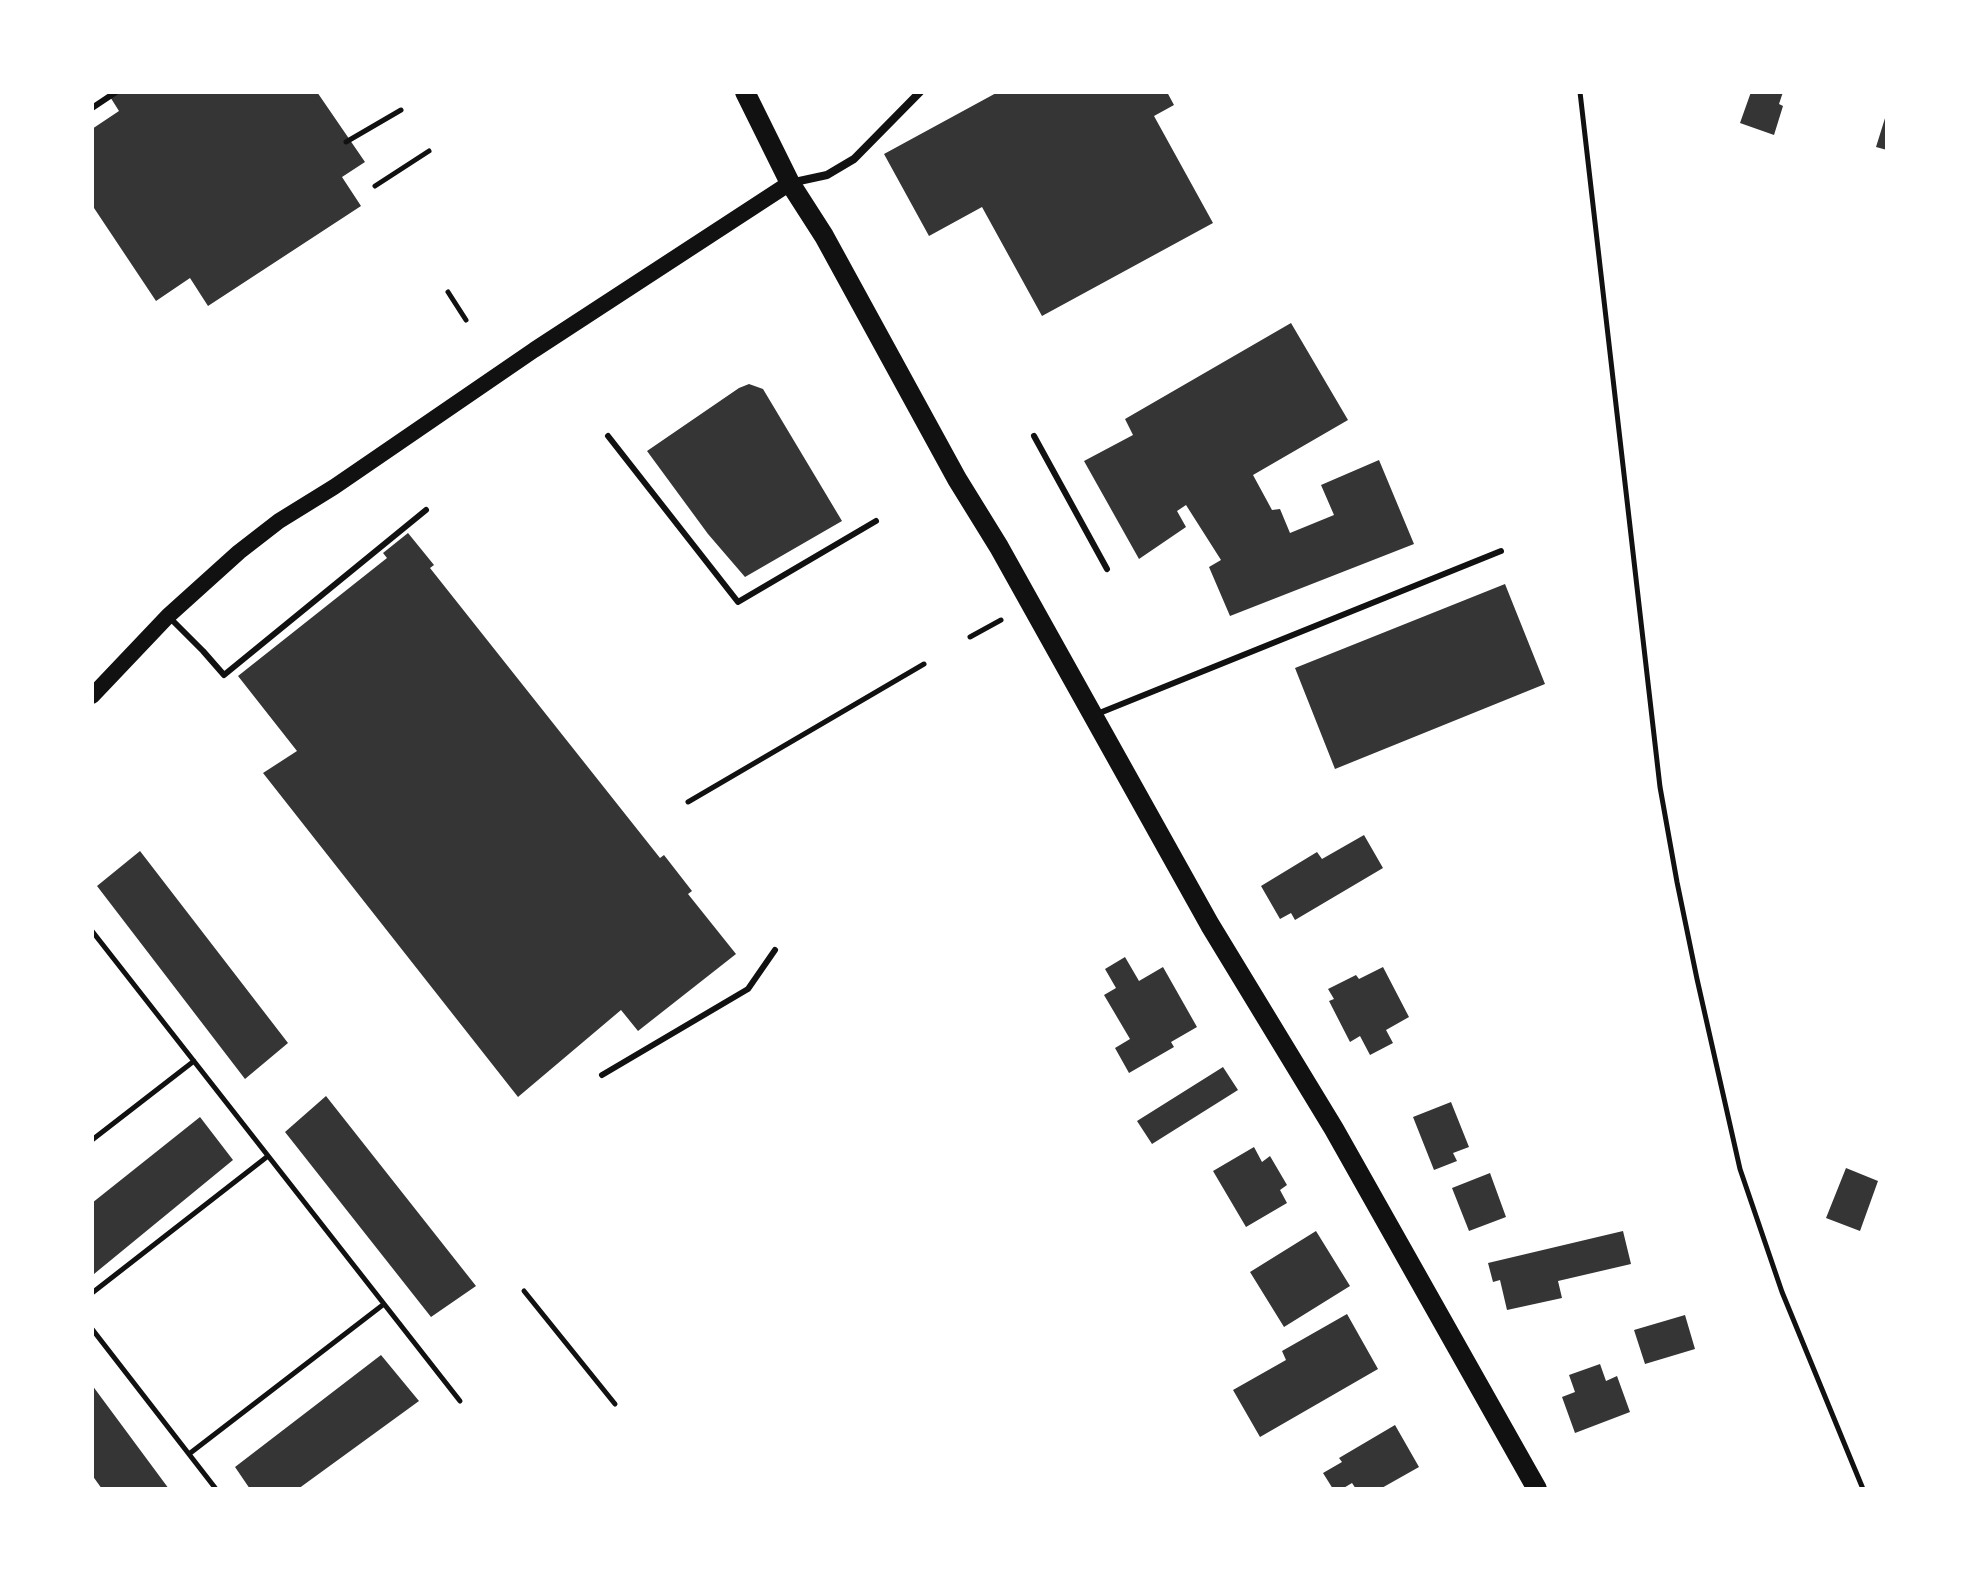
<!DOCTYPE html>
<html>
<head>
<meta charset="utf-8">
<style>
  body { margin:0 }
  #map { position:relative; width:1979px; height:1581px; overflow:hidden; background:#fff; font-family:Roboto,sans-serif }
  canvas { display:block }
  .frame { position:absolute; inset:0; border:94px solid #fff; pointer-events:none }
</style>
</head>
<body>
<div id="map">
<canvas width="1979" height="1581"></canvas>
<div class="frame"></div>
</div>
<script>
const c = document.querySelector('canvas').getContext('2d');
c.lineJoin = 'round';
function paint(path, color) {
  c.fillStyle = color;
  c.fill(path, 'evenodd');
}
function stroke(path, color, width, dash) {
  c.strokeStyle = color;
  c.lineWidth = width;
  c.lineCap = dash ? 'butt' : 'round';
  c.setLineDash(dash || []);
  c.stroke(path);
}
const building = new Path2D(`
  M107,92h210l48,70 -23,15 19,29 -153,100 -18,-28 -34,23 -64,-96v-76l27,-18z
  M998,92h169l7,13 -20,11 59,107 -171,93 -60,-109 -53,29 -45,-82z
  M1751,92h32l-4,12 4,2 -9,29 -34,-12z
  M1886,115h1v35l-11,-3z
  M1291,323l57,97 -95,55 19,35 8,-1 10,24 44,-18 -13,-30 58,-25 35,84 -184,72 -21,-49 12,-7 -35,-55 -9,6 9,16 -47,32 -55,-98 49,-26 -8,-16z
  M749,384l14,5 79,132 -97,56 -37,-43 -61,-83 92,-63z
  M408,533l26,32 -4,3 230,290 4,-3 28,36 -4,3 48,60 -98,77 -17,-21 -103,87 -255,-324 34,-22 -59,-75 149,-118 -4,-5z
  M1505,584l40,100 -210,85 -40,-101z
  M1364,835l19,33 -88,52 -4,-7 -11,6 -19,-33 56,-34 5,7z
  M140,851l148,192 -43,36 -148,-193z
  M1125,957l14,24 24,-14 34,60 -26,15 3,5 -45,26 -14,-25 15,-9 -26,-44 12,-7 -11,-19z
  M1383,967l26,50 -23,13 7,13 -23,12 -10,-19 -10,6 -21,-41 5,-2 -6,-10 28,-14 3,4z
  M1223,1067l15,23 -86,54 -15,-23z
  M326,1096l150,190 -45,31 -146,-185z
  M1451,1102l18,45 -16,6 4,8 -23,9 -21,-53z
  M200,1117l33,43 -139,114 -2,-2v-69z
  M1254,1147l8,15 8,-6 17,29 -7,5 7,13 -41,24 -33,-56z
  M1846,1168l32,13 -18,50 -34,-13z
  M1490,1173l16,44 -37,14 -17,-43z
  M1316,1231l34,55 -66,41 -34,-55z
  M1623,1231l8,33 -73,17 4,17 -55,12 -7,-30 -7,2 -5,-19z
  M1347,1314l31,55 -118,68 -27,-47 53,-30 -4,-9z
  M1685,1315l10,34 -50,15 -11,-34z
  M381,1355l38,46 -121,88h-48l-15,-22z
  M1600,1364l6,17 11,-5 13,36 -55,21 -13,-36 13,-5 -6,-17z
  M92,1385l77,104h-67l-10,-14z
  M1395,1425l24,42 -39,22h-24l-4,-6 -10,6h-9l-10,-16 19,-11 -3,-4z`);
const path = new Path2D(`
  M1580,92l80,695 17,95 20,97 43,190 42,123 81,197
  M346,142l55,-32
  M375,186l54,-35
  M448,292l18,28
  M970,637l31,-17
  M688,802l236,-138
  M92,931l368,470
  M92,1140l102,-79
  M524,1291l91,113
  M92,1293l176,-137
  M92,1329l124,160
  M189,1454l195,-150`);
const service = new Path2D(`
  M92,108l24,-16
  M608,436l130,166 138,-81
  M1034,436l73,133
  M170,618l33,33 21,24 202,-165
  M1097,714l404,-163
  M602,1075l146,-86 27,-39`);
const minor = new Path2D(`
  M790,183l37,-8 27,-16 66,-67`);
const secondary = new Path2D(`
  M92,696l76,-80 71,-64 40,-31 55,-34 200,-137 256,-167`);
const primary = new Path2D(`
  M745,92l45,91 34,53 133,243 42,68 211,378 124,204 203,360`);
paint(building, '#353535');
stroke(path, '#111', 5);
stroke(service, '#111', 6);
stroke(minor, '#111', 8);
stroke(secondary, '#111', 16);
stroke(primary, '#111', 20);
</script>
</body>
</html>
